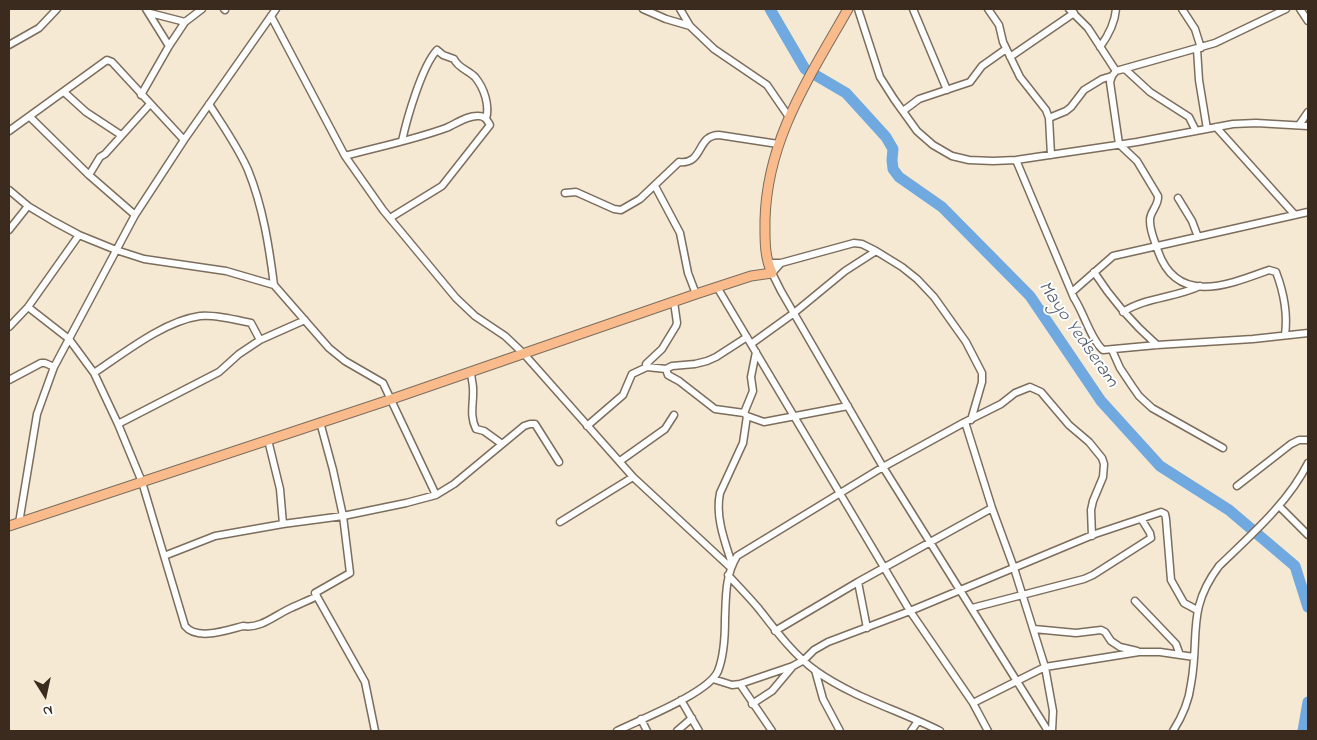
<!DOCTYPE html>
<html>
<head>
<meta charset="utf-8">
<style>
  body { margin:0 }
  #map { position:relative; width:1317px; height:740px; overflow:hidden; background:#f5e9d3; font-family:"Indie Flower",sans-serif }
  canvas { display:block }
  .frame { position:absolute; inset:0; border:10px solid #3b2a1e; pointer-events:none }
  .north { position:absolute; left:20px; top:670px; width:50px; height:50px; -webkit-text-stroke:4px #fff; paint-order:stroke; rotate:170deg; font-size:14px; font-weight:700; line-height:20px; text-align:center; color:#3b2a1e }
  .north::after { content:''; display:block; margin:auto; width:18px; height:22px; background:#3b2a1e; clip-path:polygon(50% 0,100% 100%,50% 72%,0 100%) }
</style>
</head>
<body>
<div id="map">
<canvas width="1317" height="740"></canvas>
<div class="frame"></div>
<div class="north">N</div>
</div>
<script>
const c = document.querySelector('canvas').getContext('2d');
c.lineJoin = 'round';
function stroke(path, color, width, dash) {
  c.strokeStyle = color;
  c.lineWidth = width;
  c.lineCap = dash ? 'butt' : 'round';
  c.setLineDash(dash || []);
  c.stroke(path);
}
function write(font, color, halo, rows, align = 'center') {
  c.font = font + ' "Indie Flower",sans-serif';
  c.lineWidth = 4;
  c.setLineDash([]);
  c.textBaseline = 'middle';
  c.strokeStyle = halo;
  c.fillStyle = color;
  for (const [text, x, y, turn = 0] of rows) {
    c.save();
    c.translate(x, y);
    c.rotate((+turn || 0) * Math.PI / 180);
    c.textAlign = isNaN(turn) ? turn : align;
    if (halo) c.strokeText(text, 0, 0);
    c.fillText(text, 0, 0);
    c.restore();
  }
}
const river = new Path2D(`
  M770,9l35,60 41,24 40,44 7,12 -1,11 1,9 6,8 43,30 88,89 71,105 59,65 69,44 66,56 13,41
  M1303,731l5,-29`);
const minor = new Path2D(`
  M146,9l23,37
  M224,9l1,1
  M643,9l23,10 24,7
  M680,9l10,17 24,23 53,36 22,32
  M858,9l22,68 14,22 23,32 16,14 19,11 17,4 24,1 23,-1 121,-18 96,-18 23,-1 52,3
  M913,9l34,81
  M988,9l11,16 4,17 17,35 26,33 3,8 2,37
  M1069,9l19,19 28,43
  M1182,9l13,20 6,19
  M1300,9l8,12
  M150,13l35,9
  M271,16l74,140 38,54 73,88 19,18 30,20 19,18 109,123 97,90
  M9,45l30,-17 18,-19
  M1100,47c8,-11 15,-25 16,-38
  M1197,49l2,31 8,49
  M1010,57l64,-44
  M1125,69l25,23 39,25 7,14
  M64,92l22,20 35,23
  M141,95l28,-49 16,-24 17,-13
  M209,104c14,22 29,43 39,66 15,37 21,76 26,115
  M903,111l16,-12 51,-17 12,-16 24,-17
  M30,117l59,58 46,40
  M1049,118l17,-7 5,-4 13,-17 18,-11 10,-3
  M1299,125l9,-13
  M1216,127l79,88
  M9,131l98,-71 5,2 72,78
  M402,141c5,-23 20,-75 35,-91l6,5 11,4c4,9 14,11 21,18 9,11 15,28 11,42
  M345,156c33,-9 68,-16 101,-28 10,-4 21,-13 33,-12 6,0 8,4 11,9l-48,61 -52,32
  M1016,160l58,138c10,15 17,42 29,52l54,-5 96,-6 55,-6
  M89,175l11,-18 5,-3 45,-50
  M655,186l25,47 8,40 8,21
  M9,190l19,16 25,15 26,14 37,15 28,9 82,12 48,14 55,63 16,13 38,22 53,112
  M565,193l11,-1 38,17 7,1 19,-11 39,-37c25,3 17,-27 40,-27l59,9
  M1178,198l14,23 6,16
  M9,230l19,-24
  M768,263h13l73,-20 8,1 14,7 26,16 15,12 17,18 32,45 16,31v9l-11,38
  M781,263l-9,10 9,18 102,176 165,264
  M1094,272c18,28 38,51 63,73
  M717,287l193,324 63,92 15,28
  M1072,292l41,-36 195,-44
  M28,307l41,32 25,34 24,51 24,58 43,144c12,15 42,4 58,0 18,3 32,-11 48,-18 8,-4 17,-7 26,-12
  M1123,312c23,-15 52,-14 77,-26
  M9,327l19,-20 51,-72
  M1285,335c3,-22 -1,-42 -9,-63l-7,-2c-41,15 -92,36 -111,-19 -3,-10 -8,-19 -8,-30 -1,-9 9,-15 8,-25l-21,-35 -18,-17 -9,-62 2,-6 4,-5 99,-28 71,-34
  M751,344l43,-31 51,-42 31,-20
  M1112,350l8,18 12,18 7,10 13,12 71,40
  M647,367l-1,-3 16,-15 14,-23 1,-3 -3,-21
  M666,369l2,6 11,6 36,28 29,4 3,3 17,6 84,-16
  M471,372c0,6 2,11 2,16 1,15 -4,27 3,41l8,2 18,13
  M94,373c30,-20 70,-52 106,-57 14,-2 37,4 51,7l9,17
  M9,380l32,-17h4l9,4
  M744,413l9,-22 -2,-14 5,-25
  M320,422l13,48 10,46 7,57 -35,20 50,89 10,49
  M965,422l27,86 22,60 31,99 8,44 -1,20
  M118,424l101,-52 20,-18 21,-14 45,-20
  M587,426l36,-31 9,-21 15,-7 19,2 6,-3 23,-2 12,-3 9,-4 31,-20
  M268,440l12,49 3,35
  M620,461l45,-32 9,-14
  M1237,486l54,-42 8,-4h9
  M1279,506l29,29
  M560,522l73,-45
  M19,523l18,-109 17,-47 81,-152 49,-75 92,-131
  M164,556l51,-20 68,-12 60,-8 63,-13 30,-8 18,-11 70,-58 6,-2h5l24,38
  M732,564c-7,-22 -17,-47 -12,-71l23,-50 4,-27
  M728,575c10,11 21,22 31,34 17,22 35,46 57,62 38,27 83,39 124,60
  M858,582l9,46
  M1135,601l41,43 4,11
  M972,608l112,-29 9,-4 58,-37 -1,-5 -8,-13
  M1034,629l42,4 25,-3 4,2 6,9 9,6 17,4
  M775,631l83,-49 134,-74
  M815,670l8,29 17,32
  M713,679l19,6 8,-1 53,-18 11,-6 10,-10 14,-8 82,-31 185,-77 66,-22 4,2 1,5 5,61 13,23 13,7
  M740,684l32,47
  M681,700l18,31
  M973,703l72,-36 94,-15h21l34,5
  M752,704l20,-13 21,-25
  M641,719l6,12
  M617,731c22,-11 92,-38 101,-60 6,-15 7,-36 7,-52 1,-23 0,-43 12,-63l146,-89 82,-45 36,-18 14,-11 15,-6 11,5 28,33 20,17 13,16 2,6 -1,13 -10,24 -2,9 1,26
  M677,731l15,-13
  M911,731l7,-10
  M1173,731c9,-14 16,-30 18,-47 9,-48 -5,-74 28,-118 32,-31 69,-63 89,-103`);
const major = new Path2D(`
  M9,526l383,-127 304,-105 55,-18 21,-3c-8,-17 -7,-35 -7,-53 2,-81 44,-142 83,-211`);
const waterNames = [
  ["Mayo Yedseram",1077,335,55]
];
stroke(river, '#70a9e0', 11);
stroke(minor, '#7c6d5d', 9);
stroke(major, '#7c6d5d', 11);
stroke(minor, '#fff', 6);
stroke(major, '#fabb8c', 9);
write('italic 19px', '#505d6c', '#fff', waterNames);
</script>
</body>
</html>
